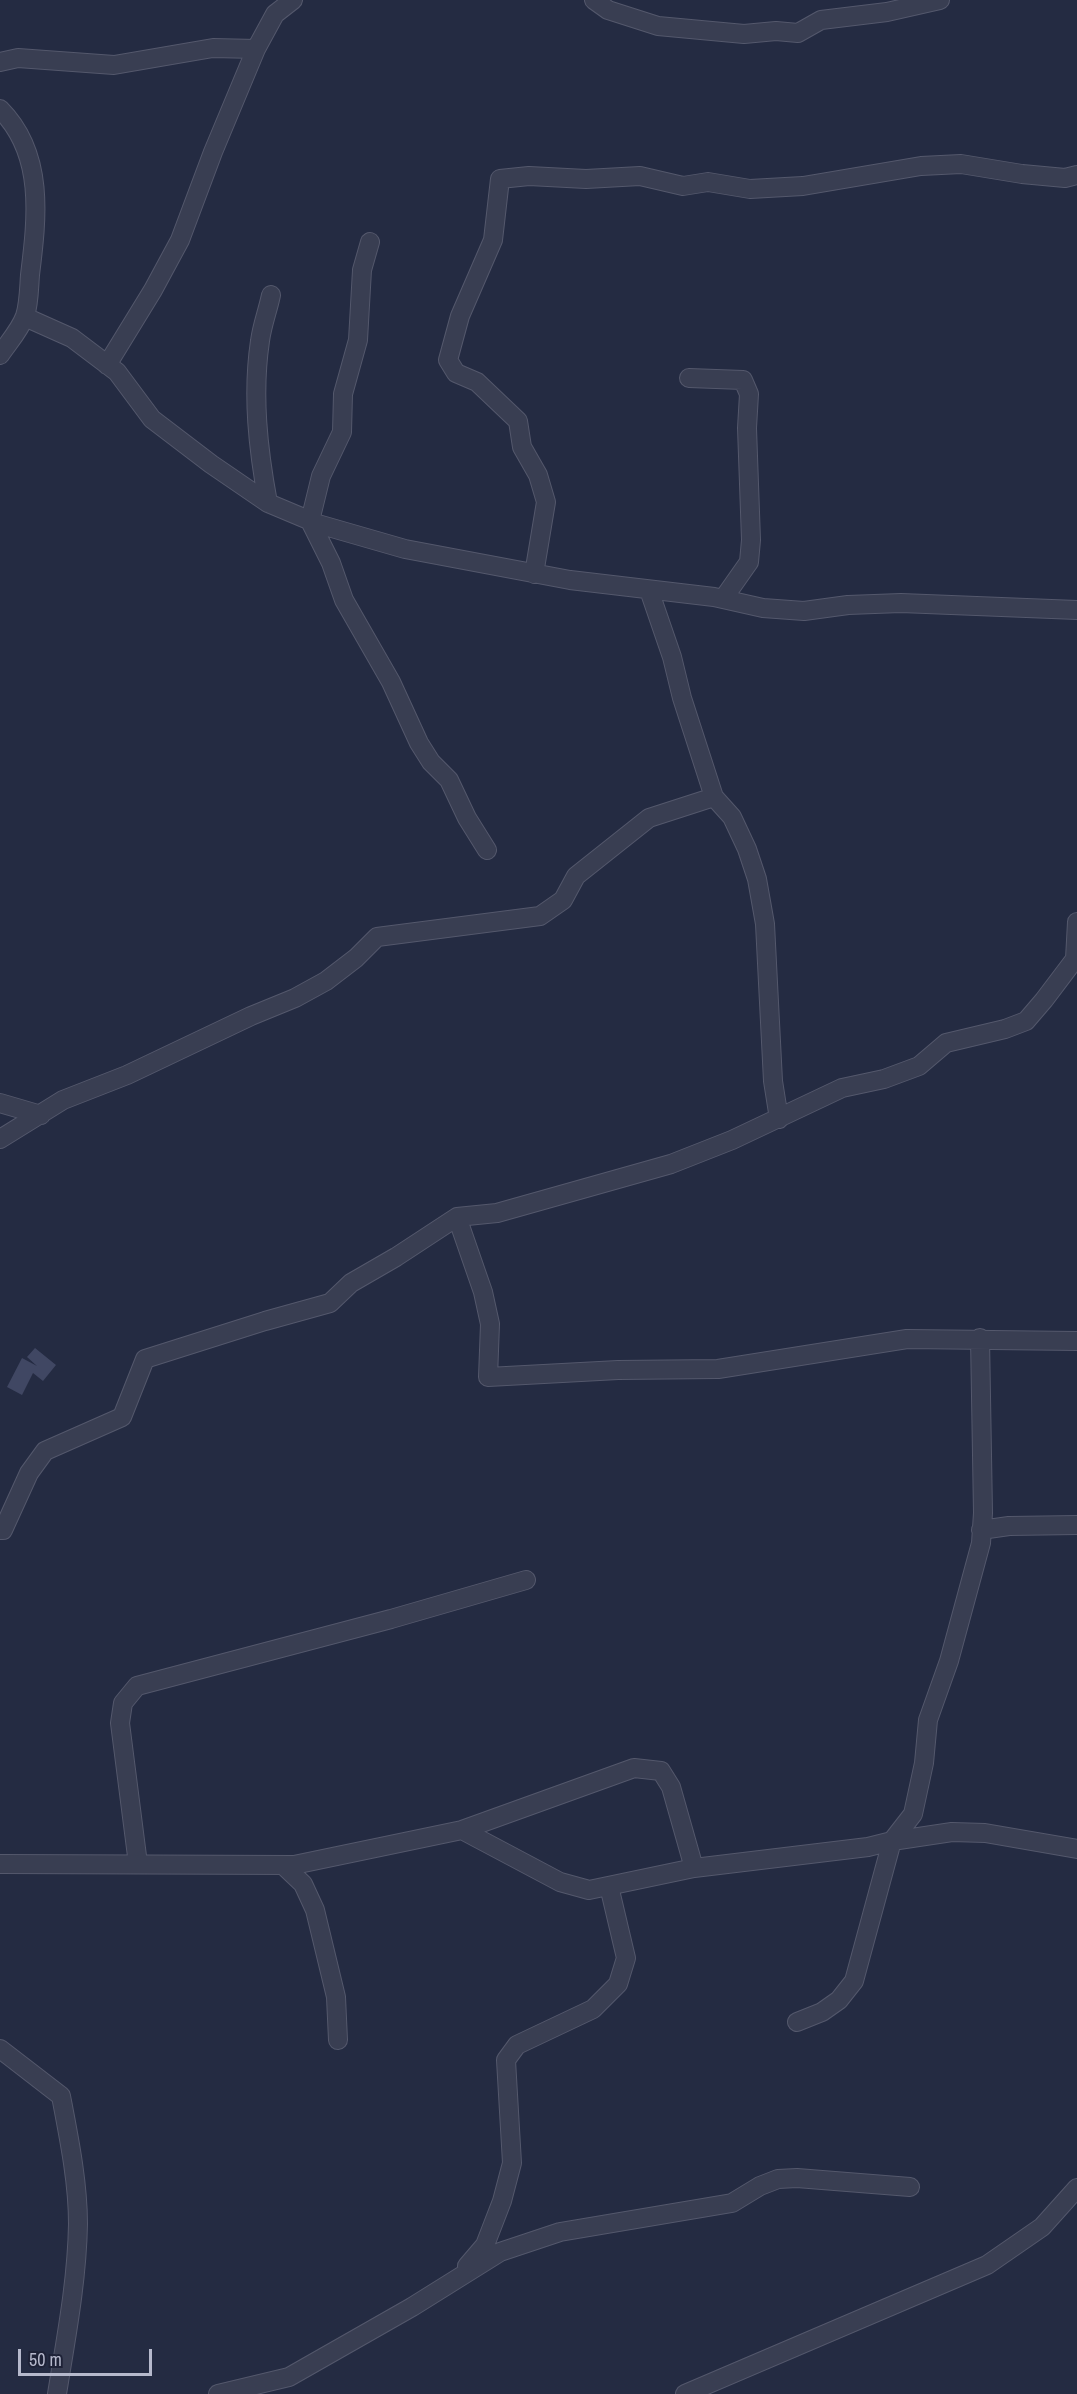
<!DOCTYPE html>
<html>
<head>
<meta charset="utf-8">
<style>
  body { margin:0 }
  #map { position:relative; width:1077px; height:2394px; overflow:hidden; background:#242b42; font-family:"Archivo Narrow",sans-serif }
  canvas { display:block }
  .scale { position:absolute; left:18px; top:2349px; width:134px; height:27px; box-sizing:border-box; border:3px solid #b6b9cc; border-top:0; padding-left:8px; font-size:18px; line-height:21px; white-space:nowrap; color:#b6b9cc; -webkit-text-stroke:4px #1e2237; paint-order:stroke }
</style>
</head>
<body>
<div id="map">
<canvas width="1077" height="2394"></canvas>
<div class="scale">50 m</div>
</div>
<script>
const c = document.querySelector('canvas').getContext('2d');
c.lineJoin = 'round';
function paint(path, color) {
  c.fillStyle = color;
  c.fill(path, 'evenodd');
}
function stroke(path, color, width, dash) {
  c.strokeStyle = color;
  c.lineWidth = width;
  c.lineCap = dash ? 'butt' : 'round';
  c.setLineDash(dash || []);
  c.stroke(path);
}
const building = new Path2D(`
  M35,1348l21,17 -13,16 -10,-8 -11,22 -15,-8 15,-29 15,8 -10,-9z`);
const minor = new Path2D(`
  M594,0l14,10 50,16 86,8 32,-3 22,2 23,-13 66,-8 53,-12
  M0,62l18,-4 96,7 99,-17 43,1
  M0,109c45,45 37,109 30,166 -1,13 -1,29 -5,41 -5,14 -17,27 -25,39
  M370,242l-8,28 -4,70 -15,54 -1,38 -21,44 -11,45 21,42 13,37 47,82 28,61 12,19 18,18 18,38 20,32
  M25,317l47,21 45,34 35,47 59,45 57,39 50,21 87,25 165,31 144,17 49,11 41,3 44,-6 53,-2 176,7
  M107,365l46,-75 27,-50 33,-88 43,-103 19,-35 18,-14
  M689,378l54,2 6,14 -2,34 4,112 -2,22 -26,37
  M268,503c-10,-54 -16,-108 -8,-162 2,-16 8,-31 11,-46
  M534,574l12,-72 -8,-27 -16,-28 -4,-26 -41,-39 -21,-9 -8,-13 12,-44 33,-76 7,-61 29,-3 57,3 54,-3 43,10 25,-4 42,7 53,-3 118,-20 40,-2 61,10 43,4 12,-3
  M649,590l23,67 10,41 32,99 18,20 15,32 10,30 8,45 8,157 6,38
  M0,1103l41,12
  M0,1139l63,-39 64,-25 124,-59 44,-18 31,-17 30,-23 21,-21 163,-21 23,-16 13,-24 73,-58 65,-21
  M457,1217l26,75 7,32 -2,53 130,-7 100,-1 189,-30 170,2
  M0,1530h3l26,-57 16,-22 77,-34 23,-58 120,-38 65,-18 21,-20 45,-26 61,-40 40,-4 174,-49 61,-24 110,-52 42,-9 35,-13 27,-23 59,-14 21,-8 18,-21 31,-41 2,-37
  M981,1530l28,-4 68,-1
  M462,1830l172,-62 27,3 10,16 23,81
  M0,1864l294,1 168,-35 98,52 29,8 105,-22 174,-21 24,-6 21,-27 11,-51 4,-43 21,-59 32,-118 2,-30 -3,-175
  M138,1864l-18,-141 3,-20 14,-17 254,-67 135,-39
  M283,1865l20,19 12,26 21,87 2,43
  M797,2022l25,-10 17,-12 15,-19 38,-140 60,-9 33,1 92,16
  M0,2049l61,47c8,42 17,86 17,128 -1,57 -12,114 -21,170
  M467,2266l18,-21 17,-44 10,-38 -6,-103 11,-15 76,-36 25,-25 8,-26 -17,-72
  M218,2394l71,-17 123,-70 88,-55 60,-20 172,-29 28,-17 18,-7 19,-1 113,9
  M685,2394l302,-129 55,-38 35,-39`);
paint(building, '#404763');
stroke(minor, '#54586c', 20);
stroke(minor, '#393e52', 18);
</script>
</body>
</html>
